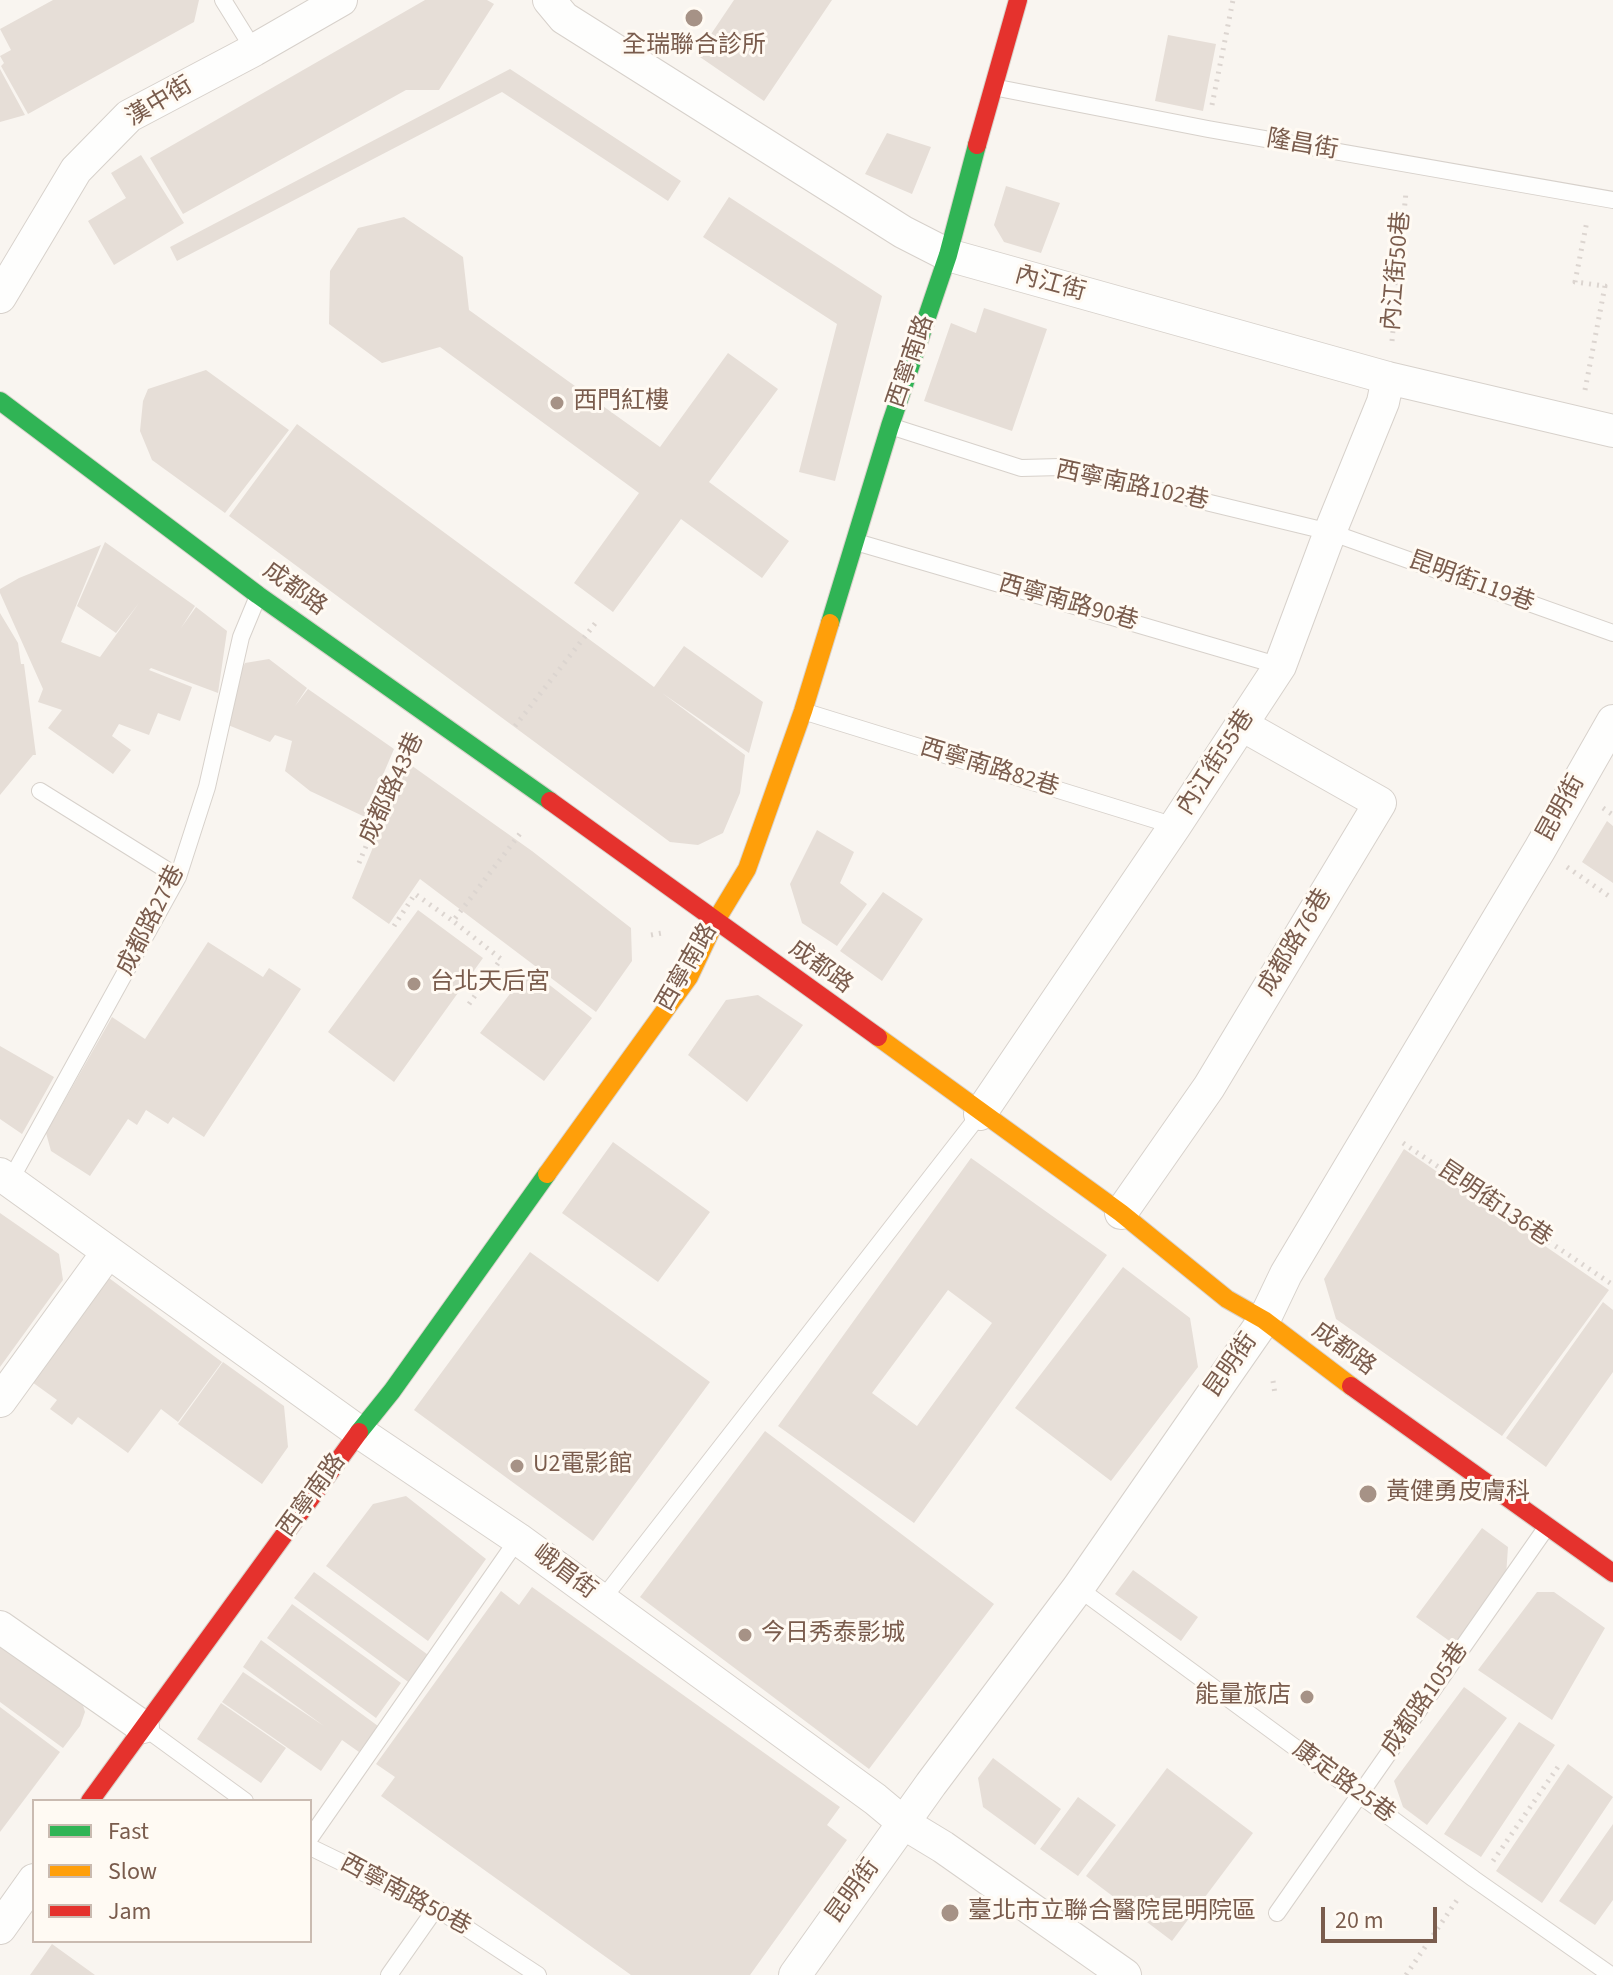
<!DOCTYPE html>
<html>
<head>
<meta charset="utf-8">
<style>
  body { margin:0 }
  #map { position:relative; width:1613px; height:1975px; overflow:hidden; background:#f9f5f0; font-family:"Source Sans 3",sans-serif }
  canvas { display:block }
  .legend { position:absolute; left:32px; top:1799px; width:280px; height:144px; box-sizing:border-box; background:#fffaf3; border:2px solid #cabbb1; margin:0; padding:10px 14px; list-style:none; font-size:24px; color:#7a5c4d }
  .legend li { display:flex; align-items:center; gap:16px; height:40px }
  .legend b { width:40px; border:2px solid #cabbb1 }
  .scale { position:absolute; left:1321px; top:1907px; width:116px; height:36px; box-sizing:border-box; border:4px solid #7a5c4d; border-top:0; padding-left:10px; font-size:24px; line-height:28px; white-space:nowrap; color:#7a5c4d; -webkit-text-stroke:6px #fffaf3; paint-order:stroke }
</style>
</head>
<body>
<div id="map">
<canvas width="1613" height="1975"></canvas>
<ul class="legend">
<li><b style="height:10px;background:#30b455"></b>Fast</li>
<li><b style="height:10px;background:#ff9f0a"></b>Slow</li>
<li><b style="height:10px;background:#e5322d"></b>Jam</li>
</ul>
<div class="scale">20 m</div>
</div>
<script>
const c = document.querySelector('canvas').getContext('2d');
c.lineJoin = 'round';
function paint(path, color) {
  c.fillStyle = color;
  c.fill(path, 'evenodd');
}
function stroke(path, color, width, dash) {
  c.strokeStyle = color;
  c.lineWidth = width;
  c.lineCap = dash ? 'butt' : 'round';
  c.setLineDash(dash || []);
  c.stroke(path);
}
function write(font, color, halo, rows, align = 'center') {
  c.font = font + ' "Source Sans 3","Noto Sans TC",sans-serif';
  c.lineWidth = 6;
  c.setLineDash([]);
  c.textBaseline = 'middle';
  c.strokeStyle = halo;
  c.fillStyle = color;
  for (const [text, x, y, turn = 0] of rows) {
    c.save();
    c.translate(x, y);
    c.rotate((+turn || 0) * Math.PI / 180);
    c.textAlign = isNaN(turn) ? turn : align;
    if (halo) c.strokeText(text, 0, 0);
    c.fillText(text, 0, 0);
    c.restore();
  }
}
const building = new Path2D(`
  M53,0h146l-5,22 -166,92 -27,-48 3,-3 -4,-7 11,-6 -11,-21z
  M425,0h62l7,4 -55,86h-33l-223,124 -33,-56z
  M734,0h98l-68,101 -67,-46z
  M1168,35l48,9 -13,67 -48,-10z
  M0,69l25,46 -25,7z
  M510,69l171,112 -13,20 -166,-109 -325,169 -7,-14z
  M887,133l44,14 -19,47 -47,-20z
  M141,155l43,68 -70,42 -26,-44 38,-23 -15,-25z
  M1006,186l54,17 -19,50 -37,-11 -10,-17z
  M729,197l153,99 -47,185 -36,-9 38,-148 -134,-87z
  M404,217l59,40 6,53 191,137 68,-94 50,36 -69,93 80,59 -27,37 -81,-59 -68,93 -39,-29 65,-90 -199,-146 -58,16 -53,-39 1,-53 28,-43z
  M984,308l63,21 -35,102 -88,-30 27,-78 25,10z
  M206,370l83,60 -64,83 -73,-53 -12,-29 3,-30 5,-12z
  M297,424l357,263 30,-41 79,56 -14,51 -87,-60 83,62 -5,38 -17,40 -25,12 -28,-3 -441,-326z
  M105,542l90,64 -14,22 15,-21 31,24 -9,62 -67,-25 -2,2 43,17 -12,34 -22,-8 -9,22 -30,-11 -7,12 19,14 -18,24 -65,-46 14,-18 -24,-8 5,-13 -43,-96v-4l19,-11 82,-33 -40,97 39,15 39,-54 -23,30 -39,-27z
  M0,613l18,30 3,21h3l12,91h-3l-33,40z
  M269,659l38,29 -12,18 13,-17 86,60 -29,68 -55,-26 -25,-20 7,-30 -17,-6 -5,7 -42,-17 12,-52 5,-10z
  M408,763l124,88 99,77 1,33 -36,51 -176,-133 -31,45 -37,-26z
  M1607,821l6,5v57l-31,-21z
  M817,830l37,22 -14,31 27,21 -30,42 -35,-23 -12,-39z
  M883,892l40,27 -41,62 -42,-30z
  M418,910l65,48 -89,124 -66,-50z
  M208,942l55,35 6,-9 32,21 -97,148 -31,-20 -5,7 -22,-14 -9,15 -9,-6 -38,57 -39,-25 -5,-18 66,-116 33,22z
  M529,969l63,49 -48,63 -64,-48z
  M758,995l45,30 -56,77 -59,-47 38,-55z
  M0,1046l54,31 -32,57 -22,-15z
  M613,1142l97,70 -52,70 -96,-69z
  M1404,1149l205,141 -107,146 -166,-117 -12,-40z
  M971,1158l136,97 -193,268 -136,-97zM948,1290l44,33 -75,103 -45,-33z
  M0,1213l59,41 4,26 -63,87z
  M530,1252l180,130 -117,159 -179,-131z
  M1123,1267l67,51 8,49 -87,114 -96,-73z
  M109,1278l113,84 -44,60 -17,-13 -33,44 -50,-36 -6,8 -22,-16 7,-9 -25,-18z
  M1603,1302l10,8v62l-67,95 -40,-29z
  M223,1362l61,44 4,41 -26,37 -84,-60z
  M765,1431l229,173 -125,165 -229,-172z
  M406,1496l80,63 -58,82 -102,-75 47,-62z
  M1482,1528l26,19 -2,29 -51,69 -39,-28z
  M1133,1570l65,47 -17,24 -66,-47z
  M314,1572l117,85 -20,27 -117,-86z
  M532,1587l308,220 -13,18 20,15 -97,135h-119l-250,-179 14,-19 -19,-13 125,-173 18,14z
  M1537,1592h17l51,36 -53,92 -74,-50z
  M292,1604l109,79 -25,35 -109,-80z
  M0,1639l82,63 3,10 -5,14 -17,22 -63,-46z
  M261,1640l117,86 -19,26 -17,-12 -21,31 -99,-69 21,-30 81,54 -81,-59z
  M1464,1687l43,31 -80,107 -24,-18 -9,-26z
  M221,1703l65,45 -25,35 -64,-44z
  M0,1707l60,45 -60,80z
  M1519,1722l36,23 -74,112 -37,-23z
  M993,1758l68,51 -26,36 -52,-38 -5,-29z
  M1568,1764l45,33 -71,106 -46,-32z
  M1167,1768l86,65 -81,108 -86,-65z
  M1078,1797l38,28 -38,51 -38,-27z
  M1613,1824v76l-18,25 -36,-24z
  M52,1944l43,31h-65z`);
const path = new Path2D(`
  M1212,105l21,-105
  M1392,341l14,-149
  M1585,390l20,-104 -30,-4 12,-61
  M515,726l82,-105
  M1603,808l10,7
  M359,863l44,-106 7,-9
  M1567,867l46,32
  M394,926l21,-32 38,27
  M651,935l11,-2
  M469,1004l32,-45 -48,-38 69,-90
  M1403,1143l210,142
  M1273,1381l2,13
  M1493,1861l67,-97
  M1406,1975l51,-75`);
const lane = new Path2D(`
  M223,0l31,50
  M993,87l215,42 405,71
  M890,426l131,42 40,-1 269,65 283,101
  M856,542l424,124
  M806,712l369,114
  M40,791l138,86
  M10,1181l168,-304 29,-90 34,-150 17,-41
  M1078,1588l396,291 137,96
  M601,1601l379,-487
  M145,1728l100,73
  M310,1838l208,-299
  M310,1847l126,61 102,67
  M1277,1913l269,-385
  M389,1975l47,-67`);
const street = new Path2D(`
  M549,0l15,18 339,214 45,23 440,123 225,53
  M0,297l76,-127 53,-54 125,-66 87,-50
  M980,1114l195,-288 105,-160 50,-134 53,-130 5,-24
  M0,1174l359,258 159,107 357,260 30,25 38,23 182,128
  M1121,1213l88,-126 171,-284 -138,-78
  M0,1401l108,-149
  M0,1627l143,100
  M0,1928l34,-48
  M795,1975l136,-191 147,-196 186,-268 22,-46 254,-425 73,-128`);
const fast = new Path2D(`
  M0,401l258,194 292,206
  M830,623l60,-197 58,-171 29,-110
  M359,1432l33,-41 155,-217`);
const slow = new Path2D(`
  M878,1037l243,176 106,86 37,21 87,66
  M547,1174l142,-197 26,-55 32,-53 56,-158 27,-88`);
const jam = new Path2D(`
  M977,145l41,-145
  M550,801l328,236
  M1351,1386l262,187
  M90,1801l269,-369`);
const markers = [
  [694,18,10,"#a69286"],
  [557,403,8,"#a69286"],
  [414,984,8,"#a69286"],
  [517,1466,8,"#a69286"],
  [1368,1494,10,"#a69286"],
  [745,1635,8,"#a69286"],
  [1307,1697,8,"#a69286"],
  [950,1913,10,"#a69286"]
];
const poiNames = [
  ["全瑞聯合診所",694,47,"center"],
  ["西門紅樓",573,403],
  ["台北天后宮",430,984],
  ["U2電影館",533,1466],
  ["黃健勇皮膚科",1386,1494],
  ["今日秀泰影城",761,1635],
  ["能量旅店",1291,1697,"right"],
  ["臺北市立聯合醫院昆明院區",968,1913]
];
const streetNames = [
  ["漢中街",160,103,-31],
  ["隆昌街",1302,146,10],
  ["內江街50巷",1398,271,-85],
  ["內江街",1050,285,15],
  ["西寧南路",912,362,-71],
  ["西寧南路102巷",1132,487,12],
  ["昆明街119巷",1471,583,20],
  ["成都路",294,590,36],
  ["西寧南路90巷",1068,604,16],
  ["內江街55巷",1217,763,-57],
  ["西寧南路82巷",989,769,17],
  ["成都路43巷",393,789,-65],
  ["昆明街",1562,809,-61],
  ["成都路27巷",152,921,-63],
  ["成都路76巷",1296,943,-59],
  ["西寧南路",688,968,-60],
  ["成都路",820,968,36],
  ["昆明街136巷",1494,1205,34],
  ["成都路",1343,1350,36],
  ["昆明街",1232,1366,-55],
  ["西寧南路",313,1496,-54],
  ["峨眉街",564,1573,37],
  ["成都路105巷",1426,1700,-55],
  ["康定路25巷",1343,1783,36],
  ["昆明街",854,1892,-54],
  ["西寧南路50巷",405,1896,28]
];
paint(building, '#e6ded7');
stroke(lane, '#d7d1cb', 18);
stroke(street, '#d7d1cb', 34);
stroke(fast, '#d9d2cb', 20);
stroke(slow, '#d9d2cb', 20);
stroke(jam, '#d9d2cb', 20);
stroke(path, '#dcd5d0', 5, [2, 6]);
stroke(lane, '#fefefd', 16);
stroke(street, '#fefefd', 32);
stroke(fast, '#30b455', 18);
stroke(slow, '#ff9f0a', 18);
stroke(jam, '#e5322d', 18);
for (const [x, y, r, color] of markers) {
  const dot = new Path2D();
  dot.arc(x, y, r, 0, 2 * Math.PI);
  c.fillStyle = color;
  c.fill(dot);
  stroke(dot, '#fffaf3', 3);
}
write('24px', '#7a5c4d', '#fffaf3', poiNames, 'left');
write('24px', '#7a5c4d', '#fffaf3', streetNames);
</script>
</body>
</html>
